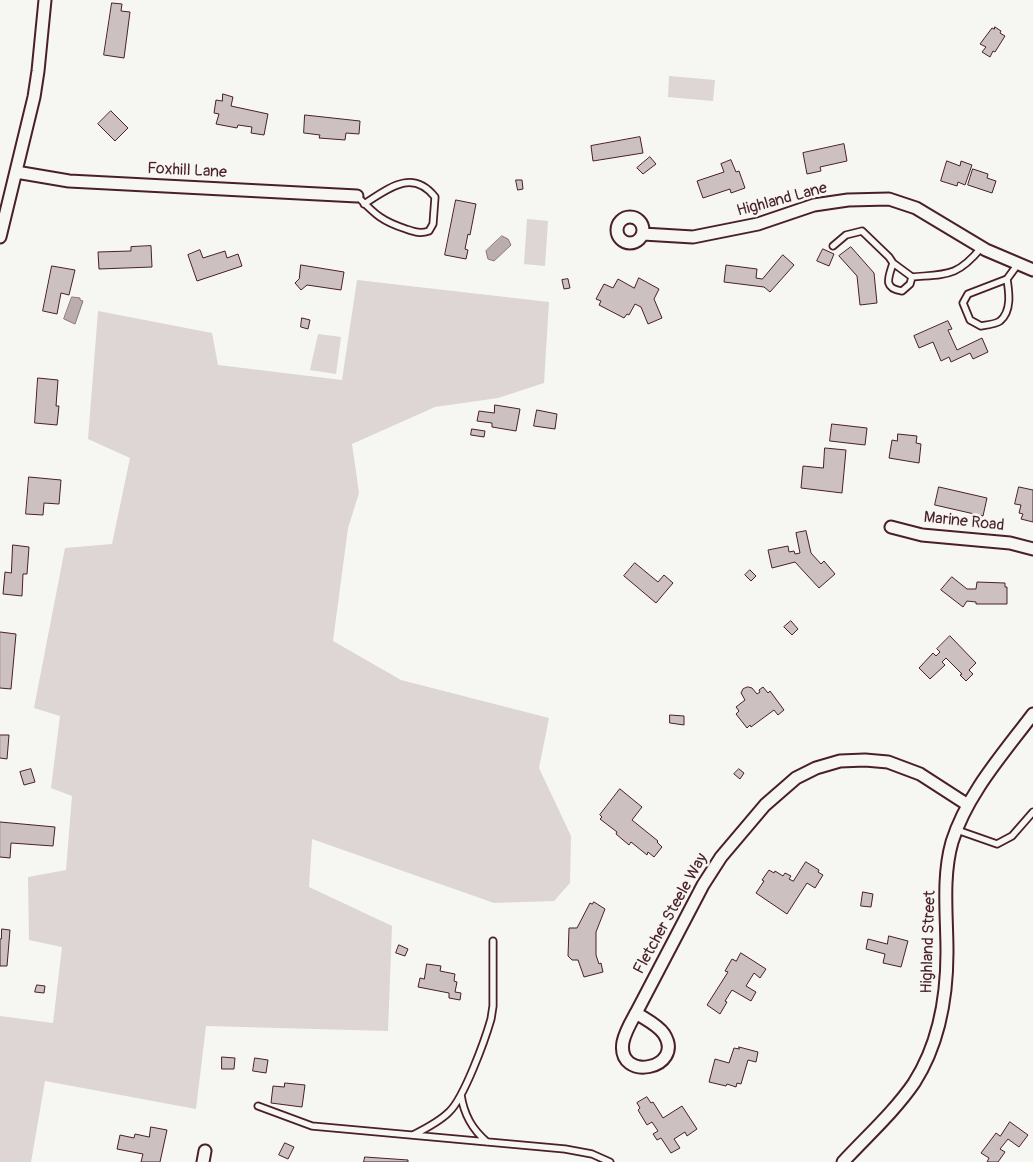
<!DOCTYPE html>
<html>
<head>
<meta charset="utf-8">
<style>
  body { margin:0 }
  canvas { display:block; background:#f6f6f2 }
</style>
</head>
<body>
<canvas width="1033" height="1162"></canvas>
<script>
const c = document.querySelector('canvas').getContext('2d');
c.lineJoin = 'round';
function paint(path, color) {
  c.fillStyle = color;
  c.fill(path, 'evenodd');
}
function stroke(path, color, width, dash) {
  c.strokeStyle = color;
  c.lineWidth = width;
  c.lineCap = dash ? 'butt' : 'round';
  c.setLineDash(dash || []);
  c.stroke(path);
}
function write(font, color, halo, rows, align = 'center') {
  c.font = font + ' Pangolin,sans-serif';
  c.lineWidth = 5;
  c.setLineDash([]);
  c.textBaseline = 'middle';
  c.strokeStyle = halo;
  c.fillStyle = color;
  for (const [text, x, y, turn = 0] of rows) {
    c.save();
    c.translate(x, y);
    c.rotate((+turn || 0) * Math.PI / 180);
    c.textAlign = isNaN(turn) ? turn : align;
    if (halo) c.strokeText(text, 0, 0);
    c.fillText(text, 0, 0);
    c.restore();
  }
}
const green = new Path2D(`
  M669,76l46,4 -2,21 -45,-4z
  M527,219l21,2 -3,45 -21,-2z
  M357,280l192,22 -5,81 -46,15 -63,9 -83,37 7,49 -11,35 -15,113 68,39 148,38 -10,50 32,68 -1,47 -16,18 -60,2 -182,-64 -3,48 83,39 -4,105 -182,-5 -10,83 -151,-28 -14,81h-31v-146l53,7 9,-76 -33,-7 -1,-63 38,-7 6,-74 -21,-8 9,-72 -26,-8 31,-160 47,-4 18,-86 -42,-19 10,-128 114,22 6,32 124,15z
  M318,334l23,3 -5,37 -26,-4z`);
const water = new Path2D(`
  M502,236l6,3 3,6 -17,16 -6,-2 -2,-8z
  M72,297l8,1v2l3,1 -8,23 -11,-5z`);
const building = new Path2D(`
  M112,3l10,1 -1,7 9,1 -6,46 -20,-3z
  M995,27l6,4 -1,2 5,3 -10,16 -2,-1 -3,6 -8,-5 4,-5 -6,-3 12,-16 2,1z
  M223,94l10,3 -2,9 37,8 -4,21 -13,-2 1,-6 -14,-2 -1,3 -21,-4 3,-10 -5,-1 2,-13 6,1z
  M111,111l17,17 -13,13 -17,-17z
  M305,115l55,6 -1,13 -13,-1 -1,7 -26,-2 1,-3 -16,-2z
  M640,137l3,16 -50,8 -2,-15z
  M844,144l3,17 -27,6 1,4 -14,3 -4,-21z
  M650,157l6,7 -13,10 -6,-6z
  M731,160l5,12 3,-1 6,17 -14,5 -1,-4 -27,9 -6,-17 27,-9 -3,-8z
  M947,161l13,5 1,-5 11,4 -7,20 -7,-3 -1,4 -16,-5z
  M973,169l15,5 -1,4 9,3 -4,12 -24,-8z
  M516,180h6l1,9 -5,1z
  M456,200l20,4 -6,31 -2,-1 -3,15 3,1 -2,9 -21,-4z
  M151,246l1,21 -53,2 -1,-17 33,-1v-4z
  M851,247l23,26 3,30 -17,2 -3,-29 -18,-20z
  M823,249l11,5 -5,12 -12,-5z
  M200,250l3,8 22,-7 2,7 11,-4 4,12 -45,15 -9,-26z
  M783,255l11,10 -24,27 -6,-5 -40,-5 2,-17 31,4 -1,9 6,1z
  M301,265l43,7 -3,18 -34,-5 -6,5 -6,-7 4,-4z
  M52,266l23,4 -6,25 -8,-2 -4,21 -14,-3z
  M639,278l20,11 -5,10 8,19 -14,6 -7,-17 -6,-3 -6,11 -2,-1 -3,4 -25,-13 2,-4 -5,-2 8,-15 9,4 5,-9 16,9z
  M568,279l2,9 -6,1 -2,-9z
  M302,318l8,2 -2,9 -7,-2z
  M948,321l4,8 -4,1 9,20 25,-12 6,14 -15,7 -3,-6 -19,9 -2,-5 -8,4 -8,-19 -14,6 -5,-12z
  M38,378l20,2 -2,26h3l-2,19 -22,-2z
  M495,405l25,4 -4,22 -24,-4v-4l-15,-2 2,-10 15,2z
  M537,410l20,4 -2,15 -21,-3z
  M832,424l35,4 -2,17 -35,-4z
  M472,429l13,2 -1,6 -13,-2z
  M898,434l19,2 -1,7 5,1 -2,19 -30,-5 3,-18 5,1z
  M825,448l21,2 -4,43 -41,-5 2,-22 20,2z
  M29,477l32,3 -2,24 -15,-1 -1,12 -17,-1z
  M939,487l48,11 -4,18 -48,-11z
  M1019,487l14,3v32l-12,-3 2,-5 -4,-1 2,-8 -6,-1z
  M806,531l5,22 10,11 3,-3 11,13 -16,14 -24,-26 -23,6 -4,-18 20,-4 1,6 5,-1 1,3 5,-1 -4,-20z
  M13,545l16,2 -2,27h-4l-1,22 -19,-2 2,-22 6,1z
  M635,563l23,19 6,-7 9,8 -17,20 -32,-27z
  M750,570l6,6 -5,5 -6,-6z
  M952,577l15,12h9l1,-7 28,1v4h2v17h-31v-2l-9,-1 -4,6 -22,-17z
  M791,621l7,8 -6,6 -8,-8z
  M0,632l16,2 -5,55 -11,-1z
  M950,636l26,27 -7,7 4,4 -7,7 -6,-6 2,-1 -16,-16 -4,4 3,3 -15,14 -11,-11 14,-15 3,3 4,-4 -3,-3z
  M748,687l4,1 5,6 3,-2 -1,-2 4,-3 5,6 2,-2 14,19 -6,5 -4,-5 -23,17 -1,-2 -3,3 -11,-14 3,-3 -3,-4 9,-7 -4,-7 2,-4z
  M670,715l14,1v9l-14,-2z
  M0,735h9l-2,24 -7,-1z
  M31,769l4,13 -11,3 -4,-13z
  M739,769l5,4 -4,6 -6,-5z
  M620,789l22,18 -10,13 26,21 -1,1 5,5 -8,10 -6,-5 -1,3 -16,-13 -2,3 -13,-11 1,-2 -17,-13 2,-2 -2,-2z
  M0,822l55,5 -2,19 -42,-3 -1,15 -10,-1z
  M806,862l13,8 -1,2 5,3 -8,13 -8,-5 -20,31 -31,-21 8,-12 -2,-1 7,-10 5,3 1,-2 8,5 2,-3 6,3 -2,3 4,2z
  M863,892l10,2 -2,13 -10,-1z
  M594,902l11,7 -9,23v23l3,9 2,-1 2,9 -19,5 -6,-17h-6l-4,-4 1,-28h8l13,-25 2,1z
  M2,929l8,1 -3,36h-7v-27h1z
  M889,936l19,5 -7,26 -18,-4 2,-9 -19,-5 2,-10 19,5z
  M399,945l9,4 -3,7 -9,-3z
  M741,953l25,16 -6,9 -6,-5 -8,13 10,6 -5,9 -19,-11 -7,11 2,1 -7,12 -13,-9 21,-33 -3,-1 7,-12 4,2z
  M427,964l14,2 -1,5 15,3 -1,7 3,1 -2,10 6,1 -1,7 -11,-2v-5l-31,-6 2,-9 4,1z
  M37,985l8,1 -1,7 -9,-1z
  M739,1047l19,5 -2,10 -8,-2 -7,24 -4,-1 -1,4 -9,-3 -1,2 -17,-4 6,-23 14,4 5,-15 5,1z
  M222,1057l13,1 -1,11h-12z
  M255,1058l13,2 -2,13 -13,-2z
  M285,1083l20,2 -3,22 -31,-4 2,-17 11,1z
  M647,1097l4,6 2,-1 10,16 19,-12 15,23 -10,7 -2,-4 -11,7 6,9 -9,5 -10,-15 -4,2 -4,-6 5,-3 -6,-9 -5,3 -9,-15 2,-2 -3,-5z
  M1010,1122l18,13 -9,12 -11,-8 -8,10 5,3 -7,10h-11l2,-4 -8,-5 15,-20 4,3z
  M151,1127l16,3 -7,32h-19l2,-8 -26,-5 3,-14 14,3 1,-4 14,3z
  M285,1143l9,4 -6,12 -9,-4z
  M365,1157l43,3v2h-44z`);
const service = new Path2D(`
  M357,196c18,18 24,25 49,33 9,3 14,5 23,2l4,-7 2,-27c-23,-29 -47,-8 -71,7
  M833,246l13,-11 16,-4 27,26 4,6c-4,14 -11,25 9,28l8,-7 2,-7c35,-3 45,0 69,-29
  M893,263l19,14
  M1007,279c2,13 5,32 -7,42 -4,3 -13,4 -19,5l-11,-6 -7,-17 5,-9 39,-15 11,-15
  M957,830l40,14 15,-8 21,-24
  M461,1095c3,20 11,34 26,47
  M258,1106l54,20 253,23 27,5 18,8
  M413,1135c12,-6 26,-13 36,-23 15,-14 36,-72 42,-93l2,-13v-65`);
const minor = new Path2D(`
  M16,172l53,9 288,15
  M617 230a13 13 0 1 1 26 0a13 13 0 1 1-26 0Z
  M643,234l50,3 65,-13 56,-19 34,-5 41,-1 27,9 70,42 47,20
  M0,237l34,-140 4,-26 7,-71
  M891,527l31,8 88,8 23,6
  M636,1013c9,6 22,12 28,21 22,35 -48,49 -41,8 2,-10 8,-20 13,-29l67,-128 18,-28 44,-52 31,-27 20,-10 24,-7 25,-1 23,2 32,12 48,31
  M203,1162l2,-11
  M843,1162c24,-26 51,-50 71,-79 25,-39 33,-86 33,-131 0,-36 -5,-75 5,-110 15,-48 51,-88 81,-128`);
const streetNames = [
  ["Foxhill Lane",187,171,3],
  ["Highland Lane",782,200,-15],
  ["Marine Road",964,522,6],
  ["Fletcher Steele Way",671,914,-61],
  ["Highland Street",929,942,-88]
];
paint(green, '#ddd6d5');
paint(water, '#bbadae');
stroke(water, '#8e747a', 1);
paint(building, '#ccc1c0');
stroke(building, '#4a1f2b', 1);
stroke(service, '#4a1f2b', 9);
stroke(minor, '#4a1f2b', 15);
stroke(service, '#f6f6f2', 5.5);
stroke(minor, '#f6f6f2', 11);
write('16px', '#4a1f2b', '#f6f6f2', streetNames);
</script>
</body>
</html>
